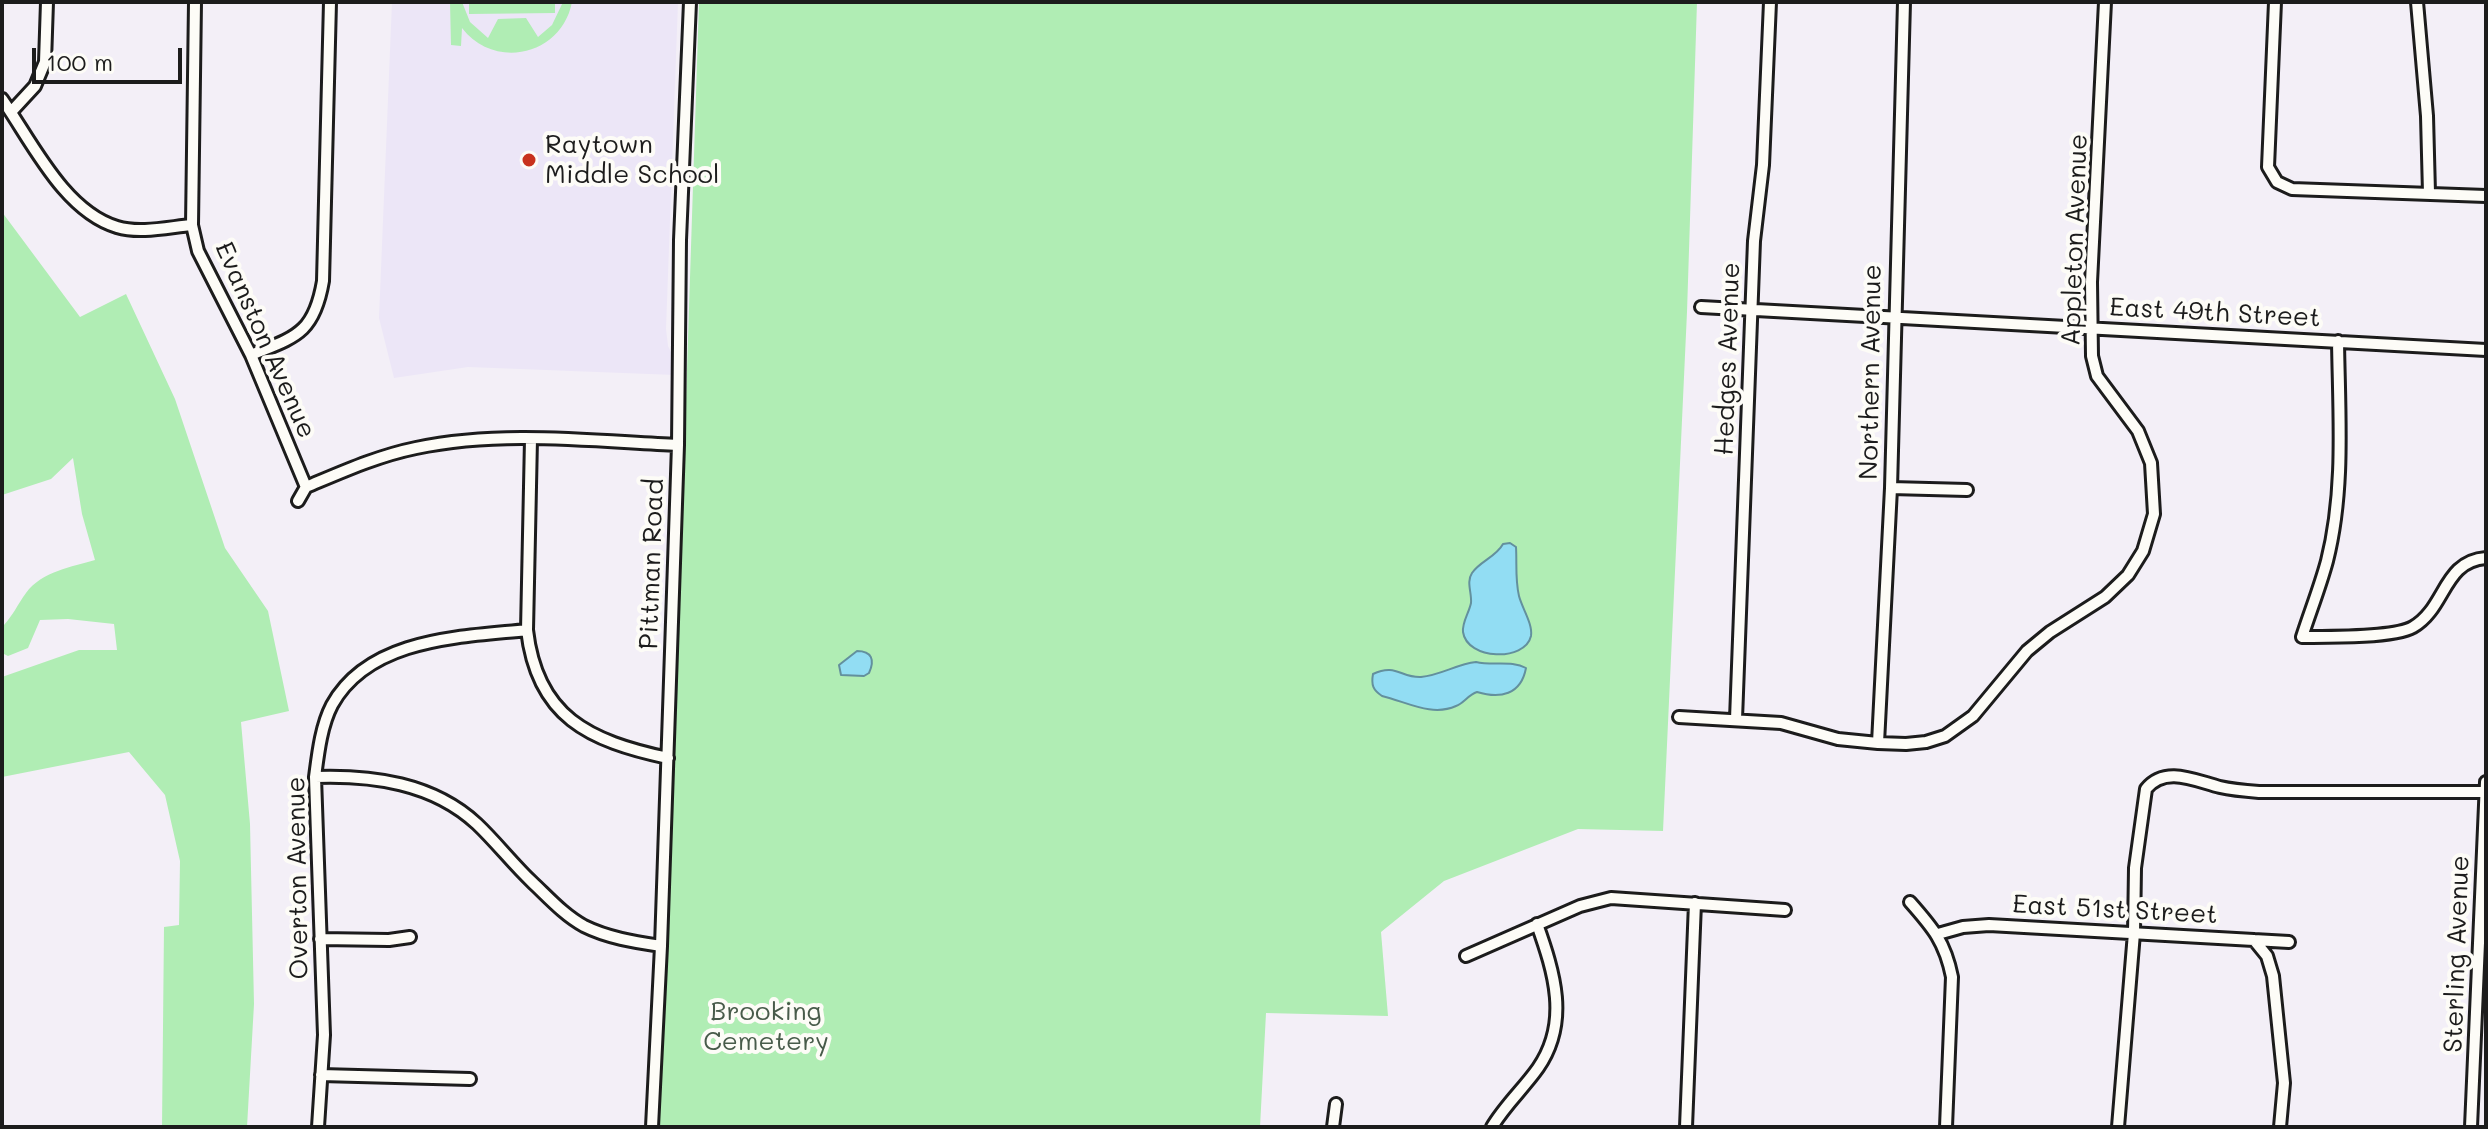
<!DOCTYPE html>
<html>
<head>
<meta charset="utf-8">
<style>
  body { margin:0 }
  #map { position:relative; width:2488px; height:1129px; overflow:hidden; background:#f3eff7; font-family:Mali,sans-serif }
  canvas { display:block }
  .frame { position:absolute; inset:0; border:4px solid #1c1c1c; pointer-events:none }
  .scale { position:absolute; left:32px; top:48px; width:150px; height:36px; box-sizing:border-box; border:4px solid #1c1c1c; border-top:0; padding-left:10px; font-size:24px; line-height:28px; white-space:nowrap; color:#1c1c1c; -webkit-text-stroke:6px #fdfcf7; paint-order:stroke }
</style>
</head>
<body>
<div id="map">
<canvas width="2488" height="1129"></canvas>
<div class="frame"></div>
<div class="scale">100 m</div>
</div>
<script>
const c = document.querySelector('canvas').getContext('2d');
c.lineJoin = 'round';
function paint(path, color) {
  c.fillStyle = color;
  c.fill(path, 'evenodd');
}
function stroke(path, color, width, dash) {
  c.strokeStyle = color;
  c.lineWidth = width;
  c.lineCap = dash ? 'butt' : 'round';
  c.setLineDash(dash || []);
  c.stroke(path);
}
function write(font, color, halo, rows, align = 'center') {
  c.font = font + ' Mali,sans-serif';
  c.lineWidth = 8;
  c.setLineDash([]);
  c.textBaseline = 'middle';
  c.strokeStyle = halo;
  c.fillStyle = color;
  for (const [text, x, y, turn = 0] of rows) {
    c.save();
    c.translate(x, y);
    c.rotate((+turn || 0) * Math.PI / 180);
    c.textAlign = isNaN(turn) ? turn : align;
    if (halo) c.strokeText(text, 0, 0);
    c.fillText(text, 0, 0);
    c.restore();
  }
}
const built = new Path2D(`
  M392,2h286l-12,327 2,17 7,14v15l-207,-8 -74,11 -15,-60z`);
const green = new Path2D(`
  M450,2h12l8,20 18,16 10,-19 28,-1 12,19 14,-12 11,-23h9c-10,53 -77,69 -110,26l-1,18 -10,-1z
  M469,2h86v11l-86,1z
  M699,2h998l-10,310 -24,519 -85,-2 -134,52 -63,51 7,84 -122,-3 -6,114h-601l14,-329z
  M2,212l78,105 46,-23 49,105 50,149 43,63 21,100 -48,11 9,102 4,180 -7,123h-85l2,-200 15,-2 1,-64 -15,-66 -36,-43 -127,25v-100l77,-27h38l-3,-26 -46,-5 -28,1 -12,28 -20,8 -6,-3v-30l2,2c9,-10 14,-21 22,-32 16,-22 46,-26 69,-33l-13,-46 -9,-56 -22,21 -49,16z`);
const water = new Path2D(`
  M1510,543l6,4c1,17 -1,32 3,49 3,12 14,28 12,40 -6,26 -64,24 -68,-4 -1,-10 6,-19 8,-29 1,-10 -5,-21 1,-30 8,-12 24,-16 31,-29z
  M857,651c15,0 18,9 12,22l-5,3 -23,-1 -2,-10z
  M1476,662c17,4 36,-2 50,6 -5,27 -26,31 -49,24 -9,3 -13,11 -21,14 -24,11 -49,-4 -74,-10 -9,-6 -11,-11 -9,-22 23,-11 28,4 48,3 20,-2 36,-13 55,-15z`);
const minor = new Path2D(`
  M195,2l-3,223 6,26 53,104 55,132
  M2275,2l-7,165 9,15 15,7 194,7
  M2417,2l10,114 2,77
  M2,99c30,43 62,112 115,128 23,7 52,0 75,-2
  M11,112l24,-26 10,-24 2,-60
  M1701,307l785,43
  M2338,341c1,73 7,149 -11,220 -7,26 -17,51 -25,76 24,0 92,1 111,-10 33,-19 30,-66 73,-69
  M251,355c44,-18 63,-21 72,-74l7,-279
  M531,439l-4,191c10,87 62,111 141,128
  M306,487c36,-15 71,-31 110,-39 85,-18 176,-7 262,-3
  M1891,488l76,2
  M298,501l8,-14
  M1679,717l102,6 57,16 40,4 28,1 20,-2 19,-6 28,-20 54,-65 23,-19 55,-35 23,-22 15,-24 11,-37 -3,-51 -13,-32 -41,-55 -5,-20 -1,-74 14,-280
  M1736,719l18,-478 9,-76 7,-163
  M1878,743l13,-255 13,-486
  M315,777c57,-2 118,6 162,47 19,18 36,40 55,58 17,16 32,33 52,44 24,12 51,16 77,20
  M1910,902c23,26 35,40 42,75l-6,150
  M1938,934l25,-7 26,-2 300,17
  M320,939l69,1 21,-3
  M2254,940l13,16 6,20 11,107 -4,44
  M1466,956l114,-50 31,-8 174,12
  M321,1075l149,4
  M318,1127l6,-92 -9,-258c3,-23 6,-51 17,-72 37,-67 128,-68 195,-75
  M652,1127l9,-181 17,-501 2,-205 10,-238
  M1333,1127l3,-23
  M1492,1127c13,-22 32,-39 46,-59 32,-46 16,-96 -1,-144
  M1686,1127l9,-224
  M2118,1127l16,-194 1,-65 11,-79c19,-24 50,-8 74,-2 13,3 26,4 39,5h227
  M2471,1127l15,-345`);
const markers = [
  [529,160,8,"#c8321e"]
];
const poiNames = [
  ["Raytown",545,145],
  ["Middle School",545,175]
];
const streetNames = [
  ["Appleton Avenue",2075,240,-88],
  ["East 49th Street",2215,313,3],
  ["Evanston Avenue",265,340,66],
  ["Hedges Avenue",1728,359,-88],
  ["Northern Avenue",1871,372,-89],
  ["Pittman Road",652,564,-88],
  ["Overton Avenue",298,878,-91],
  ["East 51st Street",2115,910,3],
  ["Sterling Avenue",2457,954,-88]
];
const parkNames = [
  ["Brooking",766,1012],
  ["Cemetery",766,1042]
];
paint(built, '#ece6f7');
paint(green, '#b0edb4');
paint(water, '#92ddf3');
stroke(water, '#63909d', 2);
stroke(minor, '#1c1c1c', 16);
stroke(minor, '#fdfcf7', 10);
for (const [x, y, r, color] of markers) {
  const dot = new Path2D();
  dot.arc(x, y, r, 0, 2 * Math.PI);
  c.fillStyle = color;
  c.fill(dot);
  stroke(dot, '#fdfcf7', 3);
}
write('26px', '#1c1c1c', '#fdfcf7', poiNames, 'left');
write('26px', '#1c1c1c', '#fdfcf7', streetNames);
write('26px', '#485b4a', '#fdfcf7', parkNames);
</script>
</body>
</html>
